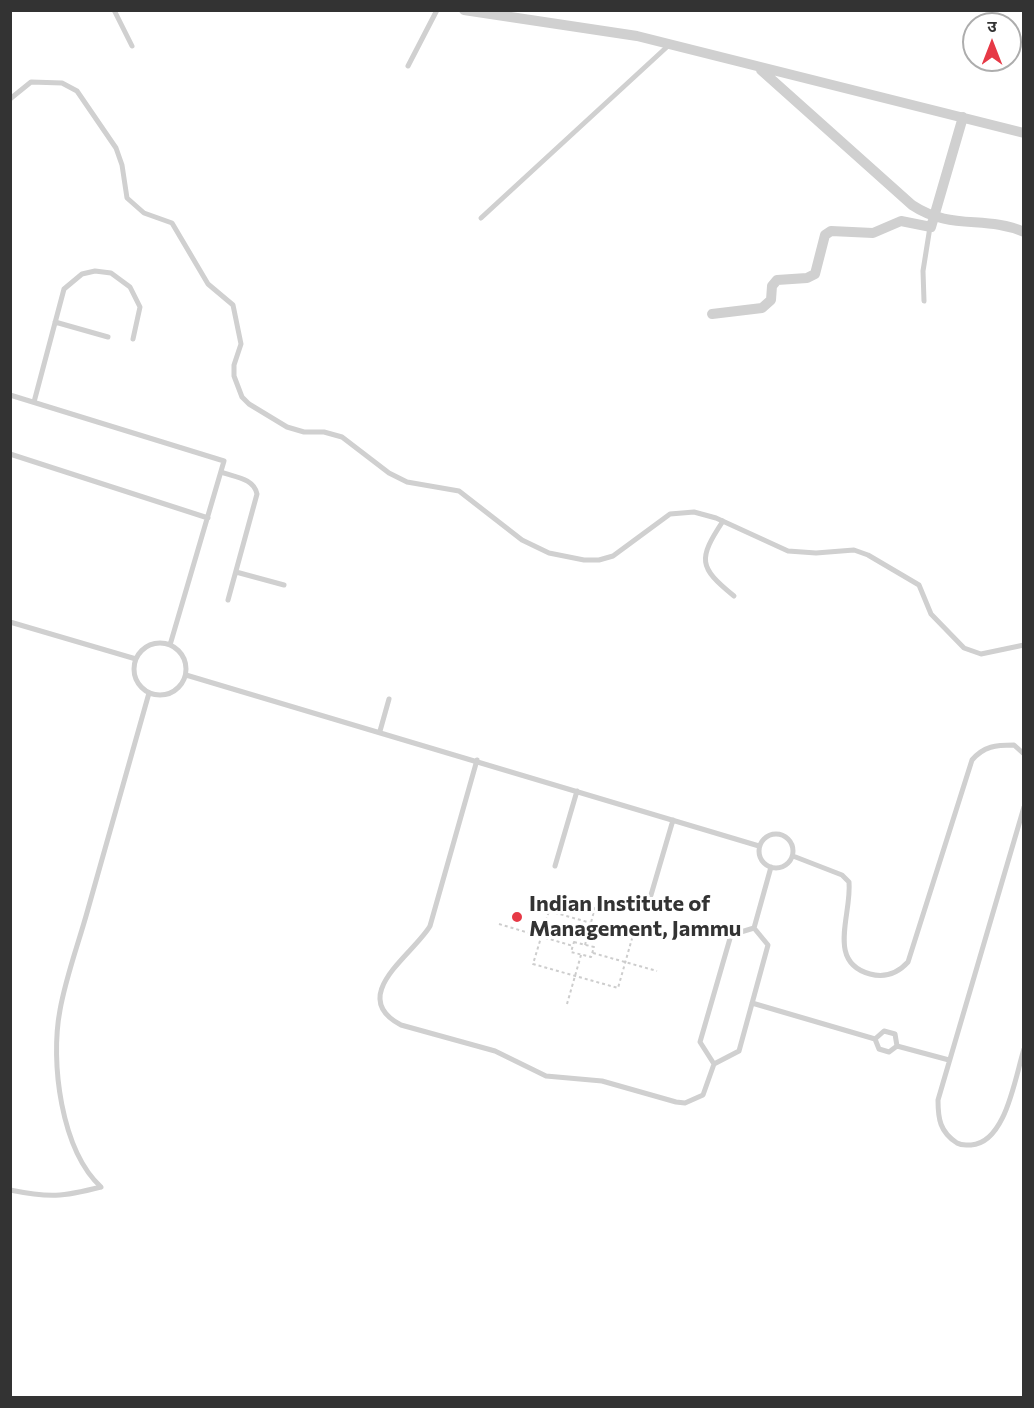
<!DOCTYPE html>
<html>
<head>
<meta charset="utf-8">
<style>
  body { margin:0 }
  #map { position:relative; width:1034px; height:1408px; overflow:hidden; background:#fff; font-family:Commissioner,"Noto Sans Devanagari",sans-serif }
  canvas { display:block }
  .frame { position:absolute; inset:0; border:12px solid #333; pointer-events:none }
  .north { position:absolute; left:962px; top:12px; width:60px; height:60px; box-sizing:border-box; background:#fff; border:2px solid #adadad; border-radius:50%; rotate:0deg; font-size:16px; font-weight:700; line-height:24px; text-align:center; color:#333 }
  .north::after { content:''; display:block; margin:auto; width:21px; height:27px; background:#e63946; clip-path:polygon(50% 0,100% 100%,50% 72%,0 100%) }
</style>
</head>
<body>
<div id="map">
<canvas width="1034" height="1408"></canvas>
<div class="frame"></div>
<div class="north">उ</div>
</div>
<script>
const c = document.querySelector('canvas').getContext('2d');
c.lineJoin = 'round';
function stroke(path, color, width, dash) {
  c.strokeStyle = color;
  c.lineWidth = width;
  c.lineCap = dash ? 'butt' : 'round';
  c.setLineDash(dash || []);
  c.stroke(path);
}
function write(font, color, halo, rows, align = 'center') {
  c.font = font + ' Commissioner,sans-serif';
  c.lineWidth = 6;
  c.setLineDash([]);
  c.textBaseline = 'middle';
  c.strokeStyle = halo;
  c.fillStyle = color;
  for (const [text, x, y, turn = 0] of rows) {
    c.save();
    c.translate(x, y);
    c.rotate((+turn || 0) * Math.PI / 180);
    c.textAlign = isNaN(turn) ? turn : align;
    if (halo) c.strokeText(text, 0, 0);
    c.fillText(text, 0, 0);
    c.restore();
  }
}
const path = new Path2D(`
  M549,911l84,24 -15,53 -85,-24z
  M499,924l74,22
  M574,942l20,5 -3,10 -20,-5z
  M585,945l12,-45
  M593,953l64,18
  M567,1004l14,-49`);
const service = new Path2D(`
  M114,10l18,36
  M408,66l29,-56
  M10,99l21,-17 31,1 15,8 39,57 6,17 5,33 17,15 28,10 36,61 25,21 8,39 -7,21v11l8,21 7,7 38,23 17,5h20l18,5 47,36 18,9 52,9 63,49 27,13 35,7h15l14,-4 57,-42 24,-2 22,6 72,33 28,2 38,-3 14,5 51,30 12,29 33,34 17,6 43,-9
  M481,218l188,-173
  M924,301l-1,-30 7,-44
  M55,322l53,15
  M10,395l214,66 -54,184
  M34,402l30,-113 18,-15 13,-3 16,2 19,14 10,20 -7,32
  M10,454l198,64
  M221,472c13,5 33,6 36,22l-29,106
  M723,521c-25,38 -25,46 11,75
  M236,572l48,13
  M10,622l126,37
  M134 669a26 26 0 1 1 52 0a26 26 0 1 1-52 0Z
  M186,675l573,171
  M380,731l9,-32
  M477,760l-47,166c-16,28 -84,70 -29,99l94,26 51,25 56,5 74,21 9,1 18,-8 11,-31 -14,-22 31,-107 23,-7
  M1024,807l-86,293c0,19 2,32 19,43 5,3 8,2 14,2 35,-2 44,-68 53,-96
  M759 851a17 17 0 1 1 34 0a17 17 0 1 1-34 0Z
  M793,856l49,19 7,7c3,33 -23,80 21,92 15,4 28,-1 38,-12l64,-202c12,-14 24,-15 42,-15l10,9
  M555,866l22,-75
  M651,895l22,-75
  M754,928l17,-61
  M752,1003l123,36
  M875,1039l9,-8 11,3 2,12
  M875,1039l4,10 10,3 8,-6
  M897,1046l52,14
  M714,1064l25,-13 29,-106 -14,-17
  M101,1187c-40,-37 -51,-125 -41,-177 6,-34 19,-68 28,-101 21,-72 41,-144 61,-216
  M10,1190c40,8 52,7 91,-3`);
const minor = new Path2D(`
  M464,10l173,26 387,97
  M761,70l151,135c39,26 73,10 112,27
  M712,314l50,-6 9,-8 1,-14 5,-6 30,-2 8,-4 10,-39 6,-4 42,2 28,-12 30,6 32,-110`);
const markers = [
  [517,917,6,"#e63946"]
];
const poiNames = [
  ["Indian Institute of",529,904],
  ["Management, Jammu",529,929]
];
stroke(path, '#cdcdcd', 2, [3, 3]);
stroke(service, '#d0d0d0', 5);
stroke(minor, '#d0d0d0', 10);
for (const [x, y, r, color] of markers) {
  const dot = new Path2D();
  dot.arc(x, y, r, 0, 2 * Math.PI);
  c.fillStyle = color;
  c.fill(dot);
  stroke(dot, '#fff', 2);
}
write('bold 22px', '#333', '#fff', poiNames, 'left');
</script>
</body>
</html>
